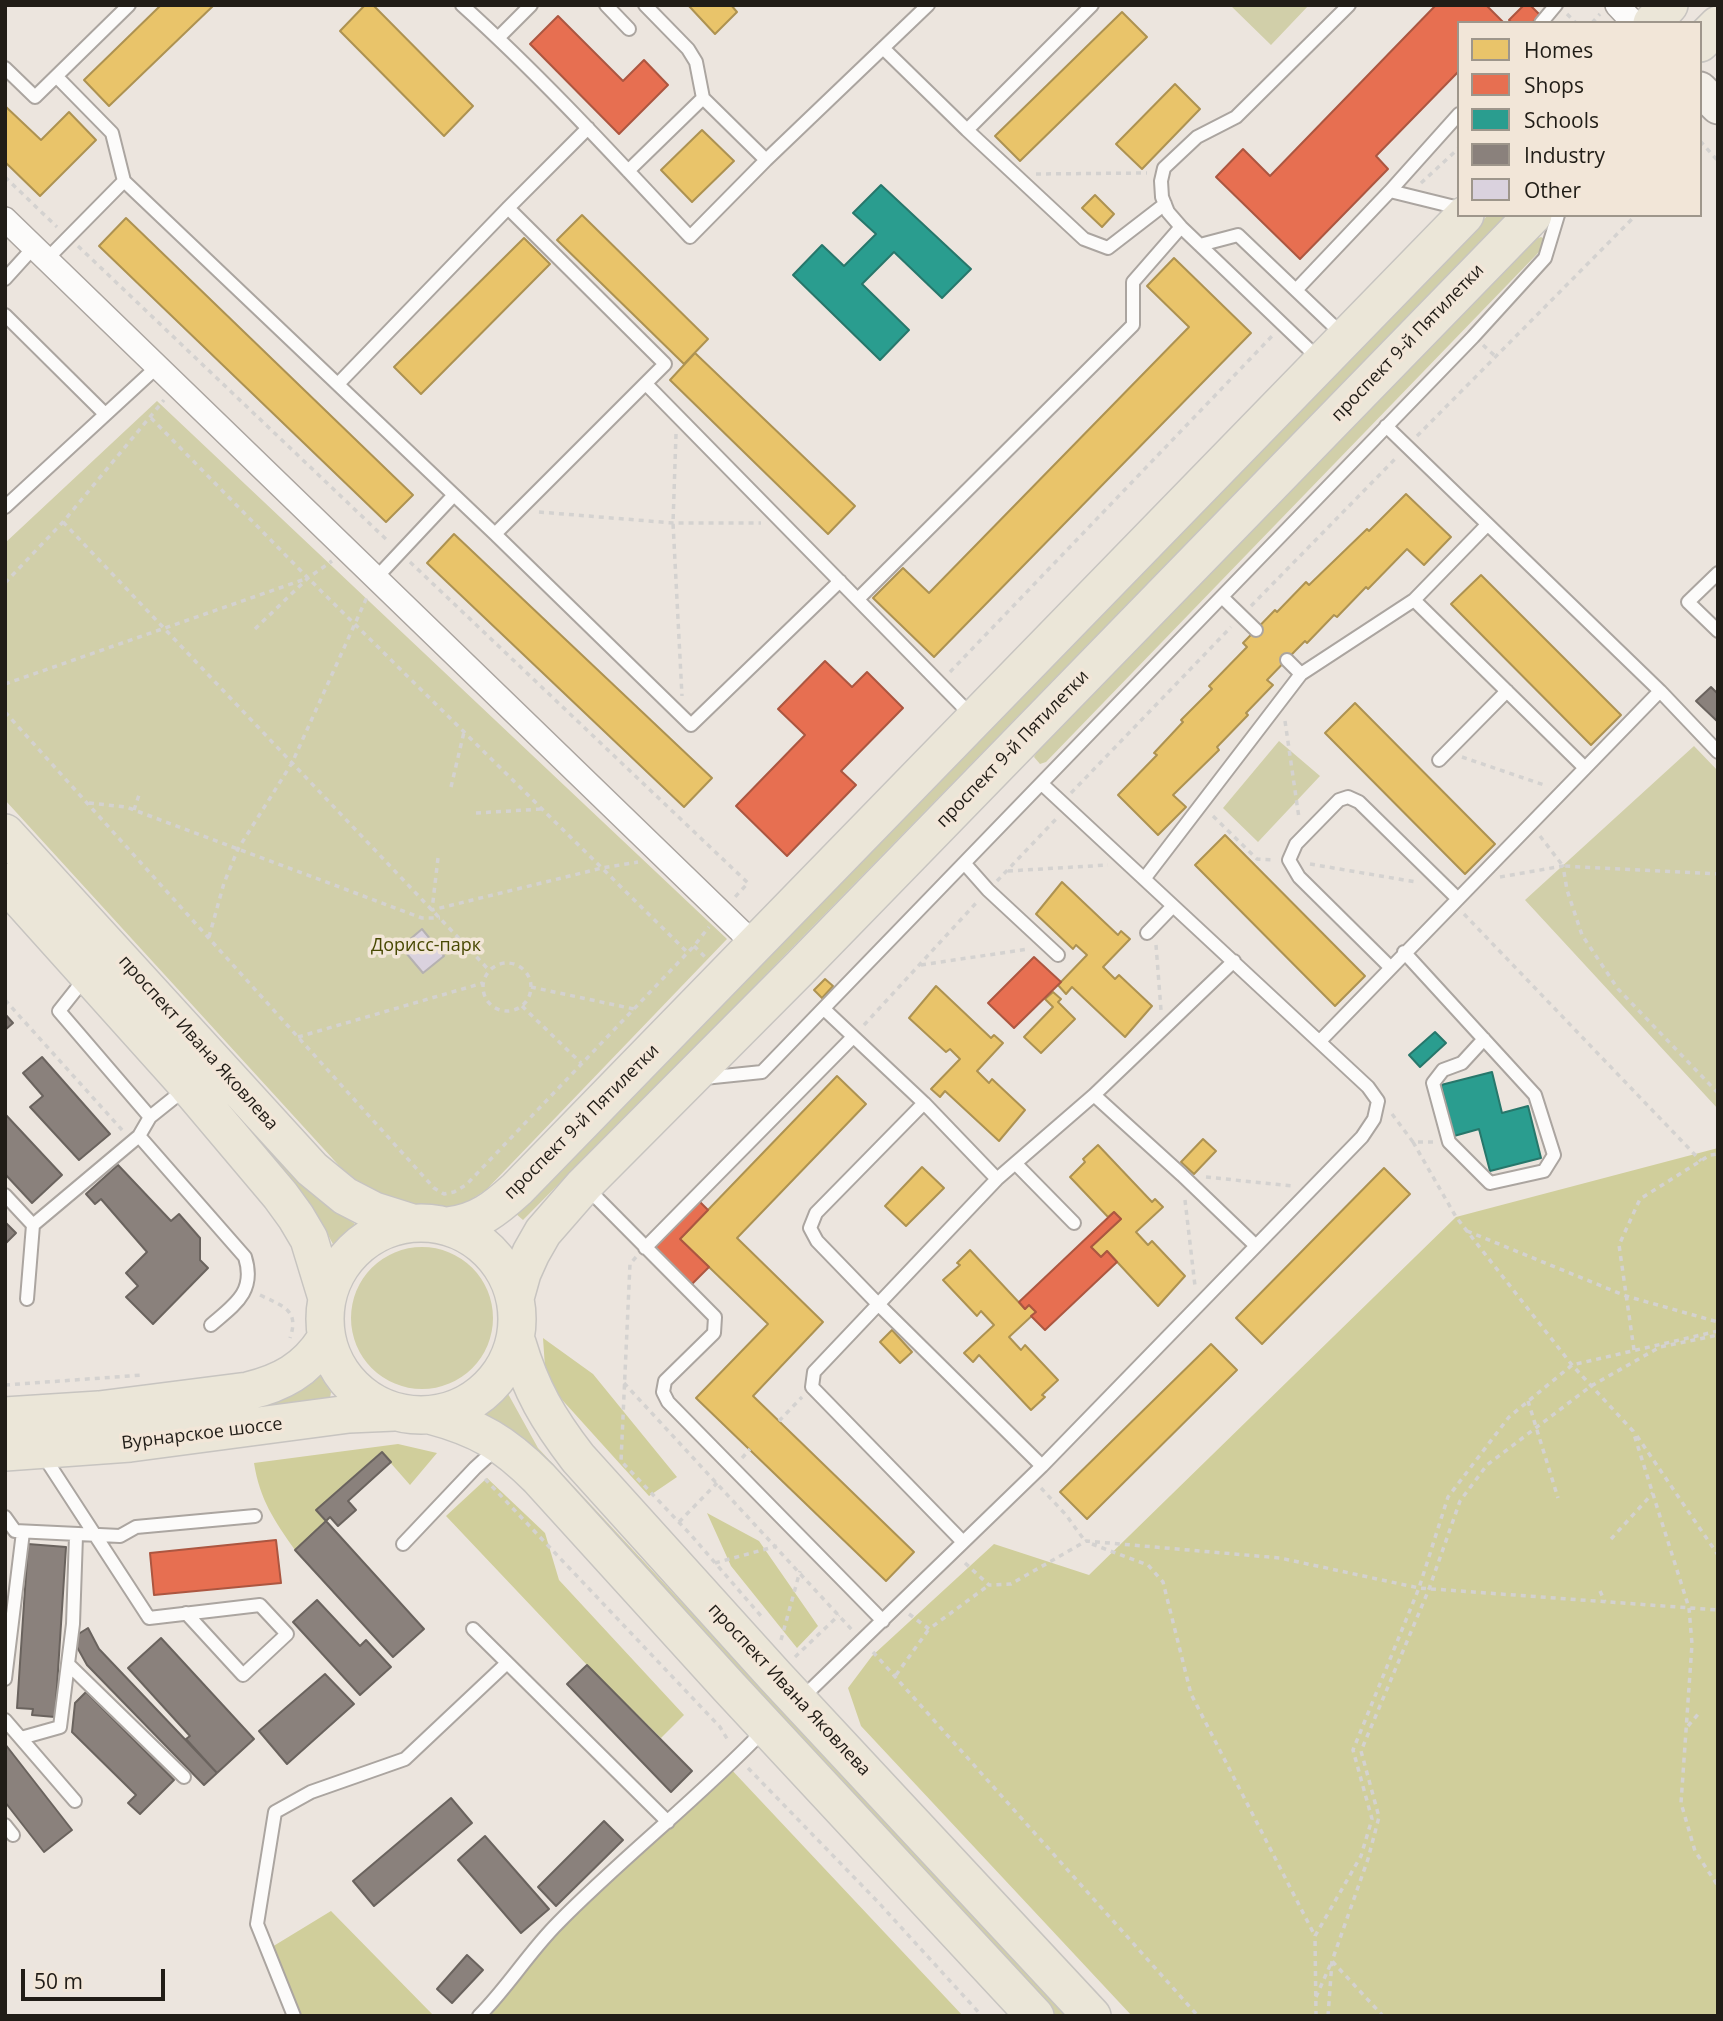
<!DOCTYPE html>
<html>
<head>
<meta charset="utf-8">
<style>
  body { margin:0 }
  #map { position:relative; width:1723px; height:2021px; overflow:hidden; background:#ece5de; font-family:"Open Sans",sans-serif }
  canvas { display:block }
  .frame { position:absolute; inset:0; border:7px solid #211d17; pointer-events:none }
  .legend { position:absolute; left:1457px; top:21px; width:245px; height:196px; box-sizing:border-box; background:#f2e6d8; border:2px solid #9e968b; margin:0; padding:9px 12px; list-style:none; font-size:21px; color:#211d17 }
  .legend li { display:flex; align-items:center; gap:14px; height:35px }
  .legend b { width:35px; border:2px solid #9e968b }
  .scale { position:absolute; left:21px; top:1969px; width:144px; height:32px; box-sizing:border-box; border:4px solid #211d17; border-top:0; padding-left:9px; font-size:21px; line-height:24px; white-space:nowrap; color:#211d17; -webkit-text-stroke:5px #f2e6d8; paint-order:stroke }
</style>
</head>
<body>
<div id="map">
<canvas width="1723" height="2021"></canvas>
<div class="frame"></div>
<ul class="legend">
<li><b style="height:19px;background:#e9c46a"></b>Homes</li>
<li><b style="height:19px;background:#e76f51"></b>Shops</li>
<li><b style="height:19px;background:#2a9d8f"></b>Schools</li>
<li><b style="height:19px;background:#8a817c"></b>Industry</li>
<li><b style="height:19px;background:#dad2de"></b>Other</li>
</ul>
<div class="scale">50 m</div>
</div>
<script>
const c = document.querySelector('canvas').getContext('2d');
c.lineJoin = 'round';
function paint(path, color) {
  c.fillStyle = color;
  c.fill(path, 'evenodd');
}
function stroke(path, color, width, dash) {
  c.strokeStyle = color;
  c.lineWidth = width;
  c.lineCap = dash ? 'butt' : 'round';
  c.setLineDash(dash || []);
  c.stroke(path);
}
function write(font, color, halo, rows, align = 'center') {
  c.font = font + ' "Open Sans",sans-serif';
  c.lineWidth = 7;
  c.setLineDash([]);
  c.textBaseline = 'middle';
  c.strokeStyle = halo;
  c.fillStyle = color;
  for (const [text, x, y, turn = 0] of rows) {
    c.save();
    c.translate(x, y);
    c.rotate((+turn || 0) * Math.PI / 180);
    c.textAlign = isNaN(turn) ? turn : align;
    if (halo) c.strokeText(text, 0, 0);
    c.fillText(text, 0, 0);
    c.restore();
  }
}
const green = new Path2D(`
  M1230,5h79l-38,40z
  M1488,215h19l-762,781 -222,224 -8,-7 222,-225z
  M1541,237l2,1 2,5 -7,10 -492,509 -6,2 -6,-7 4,-7 493,-509z
  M157,401l570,538 -241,251 -42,27 -48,-1 -42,-34 -349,-382v-257z
  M1279,741l41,35 -62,66 -35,-34z
  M1694,746l24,25v338l-193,-209z
  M5,857l299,327 23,21 28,19 -21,22 -19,-35 -16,-21 -294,-323z
  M351 1318a71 71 0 1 1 142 0a71 71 0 1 1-142 0Z
  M316,1377h5l10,15 -1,7 -5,3 -320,29z
  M507,1392l31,56 529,568h-13l-523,-559 -56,-36z`);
const forest = new Path2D(`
  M1718,1148v868h-586l-271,-290 -13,-38 24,-32 122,-112 95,31 367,-358z
  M543,1338l50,36 84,103 -28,19 -103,-114z
  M398,1444l39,9 -27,32 -29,-33 -65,58 10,11 -31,29c-21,-30 -35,-50 -41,-87z
  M487,1478l58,55 14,47 125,135 -23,23 -74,-73 -141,-149z
  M707,1513l52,28 59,85 -21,22 -66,-82z
  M729,1767l234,249h-484l78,-92z
  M331,1911l103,105h-140l-27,-66z`);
const homes = new Path2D(`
  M161,5h53l-105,101 -25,-26z
  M365,5h8l100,101 -29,30 -104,-105z
  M688,5h43l6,7 -22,22z
  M1122,12l25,25 -127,124 -25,-25z
  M1175,84l25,25 -58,60 -26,-25z
  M5,106l36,34 28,-28 27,28 -56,56 -35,-34z
  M702,130l32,31 -42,41 -31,-32z
  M1095,195l19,19 -12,13 -20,-19z
  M582,215l126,124 -24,25 -127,-124z
  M126,218l287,277 -27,27 -287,-276z
  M524,238l26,26 -129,130 -27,-27z
  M1174,258l77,75 -317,324 -61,-59 30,-30 26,25 260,-266 -42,-41z
  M695,353l160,153 -27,28 -158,-154z
  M1406,494l45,43 -27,28 -17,-16 -39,40 -2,-2 -29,30 -3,-2 -27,28 -2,-2 -9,9 -29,30 6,5 -27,28 2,2 -31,32 2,3 -46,45 13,12 -28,28 -40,-40 39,-40 -3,-2 29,-31 -2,-2 31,-31 -3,-3 38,-39 -4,-4 32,-33 2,2 29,-30 3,3 58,-56 2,2z
  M454,534l258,244 -28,29 -257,-244z
  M1481,575l140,140 -30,30 -140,-141z
  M1355,703l140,141 -30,30 -140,-141z
  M1225,835l140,141 -30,30 -140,-141z
  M1062,882l56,53 3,-4 9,8 -27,28 12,12 4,-4 33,31 -27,31 -53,-50 -6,7 -8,-9 29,-30 -11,-10 -3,4 -37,-35z
  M825,979l8,7 -11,12 -8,-8z
  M936,986l55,52 3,-3 9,8 -26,28 12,12 3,-4 33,31 -26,31 -54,-50 -5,6 -9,-8 29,-30 -10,-10 -4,3 -37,-34z
  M1053,992l8,7 -3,3 17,17 -34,34 -17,-16 29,-30 -8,-8z
  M837,1076l29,28 -129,134 86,84 -70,74 161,156 -28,29 -190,-183 72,-74 -88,-85z
  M1203,1139l13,12 -22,23 -13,-12z
  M1098,1145l54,57 3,-3 8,8 -27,25 12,13 4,-4 33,35 -27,30 -51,-55 -6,6 -10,-10 30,-28 -7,-7 -6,5 -38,-40 15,-15 -2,-3z
  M922,1167l22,21 -38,38 -21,-20z
  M1384,1168l26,26 -148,150 -26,-26z
  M970,1250l55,59 4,-4 7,7 -27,25 12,13 4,-5 33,35 -16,15 3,2 -14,13 -52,-55 -6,7 -9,-9 30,-28 -13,-14 -4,5 -34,-36 17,-15 -3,-2z
  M892,1330l20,22 -12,11 -20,-21z
  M1211,1344l26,26 -150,149 -27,-27z`);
const shops = new Path2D(`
  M1436,5h50l18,18h-45v48l-83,85 12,13 -88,90 -84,-82 27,-28 27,27z
  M1524,5h6l10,10 -8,8h-20l-3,-3z
  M558,16l65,65 21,-21 24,25 -49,49 -89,-90z
  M825,661l27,26 15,-15 36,36 -62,63 15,14 -69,71 -51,-50 69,-71 -27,-26z
  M1034,957l27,25 -47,46 -26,-25z
  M698,1200l10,10 -28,29 29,28 -18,18 -40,-39z
  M1114,1212l7,7 -30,28 10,10 6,-6 10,11 -72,68 -14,-14 5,-4 -7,-7 -4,4 -6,-7z
  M276,1540l5,43 -127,12 -4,-42z`);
const schools = new Path2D(`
  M881,185l90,84 -29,29 -48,-46 -32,32 47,46 -29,30 -87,-85 29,-30 22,21 32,-32 -23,-21z
  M1435,1032l11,11 -26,24 -11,-12z
  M1492,1072l10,41 26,-7 13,52 -51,13 -11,-42 -25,7 -13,-51z`);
const industry = new Path2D(`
  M1711,687l7,7v28l-22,-21z
  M5,1014l8,9 -8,7z
  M42,1057l68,77 -31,26 -49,-53 13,-11 -20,-23z
  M5,1114l57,61 -30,28 -27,-29z
  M118,1165l53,56 8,-7 21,24v22l8,8 -55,56 -27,-27 12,-11 -12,-13 21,-21 -46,-53 -6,5 -9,-10z
  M5,1222l11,11 -11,11z
  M382,1452l9,10 -43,39 8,9 -18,16 -8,-9 -4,4 -10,-11z
  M326,1521l98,108 -31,28 -98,-107z
  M28,1544l38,3 -11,170 -23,-2 1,-6 -16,-1z
  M317,1600l43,46 6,-6 25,27 -31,28 -67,-73z
  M88,1628l11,21 118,124 -13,12 -117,-120 -15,-27z
  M161,1638l93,101 -37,34 -31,-34 4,-3 -62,-68z
  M587,1665l105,106 -21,21 -104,-108z
  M325,1674l29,30 -67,60 -28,-33z
  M86,1692l88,88 -34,34 -12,-11 8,-8 -64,-63 3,-29z
  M5,1744l67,86 -28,22 -39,-50z
  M451,1798l21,25 -98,83 -21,-25z
  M604,1821l19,19 -67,66 -18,-19z
  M485,1836l64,73 -28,24 -63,-73z
  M467,1955l16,15 -31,33 -15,-14z`);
const building = new Path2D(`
  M422,929l22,27 -21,17 -22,-26z`);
const path = new Path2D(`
  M1567,14l9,9
  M1592,23l8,-9
  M1700,141l18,20
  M1036,174l111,-1
  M5,177l52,50
  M1421,183l38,-35
  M78,246l311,296
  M1483,345l12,11
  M151,418l157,160 380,375
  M676,434l-3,89 9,173
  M1417,436l219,-221
  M539,512l134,11h88
  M63,522l426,448
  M410,562l338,321 -13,14
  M5,583l58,-61 101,-122
  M1251,606l146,-149
  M255,629l53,-51 24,-17
  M950,672l324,-338
  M5,684l303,-106
  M5,712l429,476 10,6 10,-2 12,-7 228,-239 15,-19
  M1285,721l14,97
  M1462,757l85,29
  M451,787l13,-55
  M1071,793l160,-166
  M89,803l37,4 296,111h18
  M134,810l6,-18
  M476,813l66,-4
  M1213,816l44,43 18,1
  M1540,836l23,30 155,8
  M438,858l-6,52 170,-42 36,-6
  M1310,864l106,18
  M1008,871l100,-6
  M1500,877l63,-11 4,24 15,45 36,54 100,104
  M997,881l60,-63
  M1464,914l237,247
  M209,937l15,-54 14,-34 54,-86 75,-166
  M1156,945l5,65
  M694,946l11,11
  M483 987a24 24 0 1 1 48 0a24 24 0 1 1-48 0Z
  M921,965l107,-16
  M531,987l103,22
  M5,1000l118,131
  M522,1006l59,57
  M864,1025l113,-123
  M298,1037l185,-54
  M1392,1114l21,28h20
  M1413,1142l43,75 116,148 61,66 56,177 3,36 -11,159 14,48 23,35
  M1206,1177l86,9
  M1185,1200l10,86
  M1467,1231l159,65 92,26
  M636,1257l-6,7 -9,197 70,74 70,81
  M260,1295c22,11 40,14 30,43
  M1634,1350l-15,-105 21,-46 70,-44 8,-1
  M624,1383l229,248
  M5,1385l138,-10
  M1528,1401l30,97
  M779,1421l23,-24
  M1637,1436l81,119
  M742,1458l8,-9
  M485,1479l235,248 9,15
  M1041,1488l25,27 19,26
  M679,1522l38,-39
  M1611,1539l42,-46
  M1092,1544l56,21 15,17 28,112 124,242
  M715,1563l62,-17
  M965,1563l24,22 22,-1 75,-43 194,17 139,30 299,22
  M1600,1591l5,11
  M909,1614l20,15 60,-44
  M781,1640l19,-69
  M873,1652l325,364
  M795,1657l44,-42
  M896,1675l33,-46
  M1688,1726l11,-13
  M748,1768l130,134 104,114
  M1316,1997l16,-36 51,55
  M1316,2016l-1,-80 46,-80 11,-37 -19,-69 66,-162 29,-91 61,-80 63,-52 146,-34
  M1328,2016l4,-55 36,-102 11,-42 -18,-66 68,-162 31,-88 27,-36 104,-79 69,-39 58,-12`);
const lane = new Path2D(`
  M462,5c81,73 154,153 228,232l76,-77 162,-155
  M606,5l23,24
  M645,5l43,44 8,13 7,36
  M1092,5l-125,125 117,109 24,9 57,-44
  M1541,23l15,-18
  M498,38l33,-33
  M883,48l84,82
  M5,68l30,29 94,-92
  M628,171l75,-73 63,62
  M124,181l371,353 196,191 149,-144
  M1390,191l69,-77
  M1181,227l139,133
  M1200,245l38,-10 106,101
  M48,258l76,-77 -12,-48 -55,-56
  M5,279l29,-32
  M1296,290l94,-99 69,17
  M5,315l100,99
  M338,384l170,-176 80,-80
  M646,384l326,332
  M1386,426l274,265
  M5,507l153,-141
  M495,534l170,-170 -157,-156
  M1718,573l-30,29 30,29
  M376,578l77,-82
  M1222,597l34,33
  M858,599l275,-274v-43l48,-55 -13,-15 -6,-15 -1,-16 3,-13 33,-31 39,-20 113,-112
  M1414,600l171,168
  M1287,660l14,14
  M1439,760l68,-69
  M965,864l23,26 70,65
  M1144,879l157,-205 113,-74 73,-75
  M1147,933l26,-27
  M1404,952l131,143 19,60 -10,16 -54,12 -41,-41 -16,-59 10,-13 19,-7 22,-24
  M1234,961l-140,134 88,80 74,71
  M1390,967l-91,-90 -10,-17 7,-16 43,-44 9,-3 11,5 98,96
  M86,977l-27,34 91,106
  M824,1009l100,94 73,76
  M1320,1041l340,-350 58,61
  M704,1078l58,-6 711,-735 72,-79 13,-43
  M185,1089l-35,28 -11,19 106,121c11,35 -11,48 -34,68
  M924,1103l-108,110 -6,15 7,13 61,63 164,162
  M1016,1164l58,59
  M585,1186l130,131 -1,16 -49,48 -2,11 5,10 215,219
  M5,1195l28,30
  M645,1248l208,-211
  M27,1299l6,-74 106,-89
  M43,1455l106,163 111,-13 27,29 -44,41 -57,-62
  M5,1517l10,14 105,5 16,-9 119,-11
  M963,1542l-151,-155 2,-15 183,-193 97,-84
  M403,1544l72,-76 23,-21
  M473,1629l195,193
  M68,1664l116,113
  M5,1679l18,-147
  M800,1700l242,-234 320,-329 12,-18 4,-18 -10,-14 -326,-303
  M5,1720l70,81
  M21,1738l39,-11 13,-103 3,-88
  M5,1825l8,10
  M294,2016l-37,-92 18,-112 36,-20 94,-33 102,-96
  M479,2016c29,-29 50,-64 79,-93 66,-67 141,-125 206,-193`);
const street = new Path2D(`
  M1617,5l17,18
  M5,219l750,726`);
const secondary = new Path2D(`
  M1700,89l18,18`);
const primary = new Path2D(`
  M1652,23l17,-18
  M1700,43l18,-18
  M5,833l307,336 33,27 29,15 38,12
  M5,882l183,204 92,109 16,22 13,22 18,59
  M325 1319a96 96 0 1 1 192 0a96 96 0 1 1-192 0Z
  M448,1226c30,-3 48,-18 69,-37l948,-974
  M515,1298l7,-25 9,-20 12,-21 41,-47 218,-219 731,-751
  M517,1343c14,47 31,76 61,115l197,218 317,340
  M430,1415c49,13 74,28 109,63l190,209 306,329
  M5,1416l94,-6 149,-19c33,-8 58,-21 77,-51
  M5,1452l125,-9 219,-29 45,-2`);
const streetNames = [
  ["проспект 9-й Пятилетки",1408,343,-46],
  ["проспект 9-й Пятилетки",1013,749,-46],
  ["проспект Ивана Яковлева",198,1043,48],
  ["проспект 9-й Пятилетки",582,1122,-45],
  ["Вурнарское шоссе",202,1434,-7],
  ["проспект Ивана Яковлева",789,1690,47]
];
const parkNames = [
  ["Дорисс-парк",426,946]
];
paint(green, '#d1cfa9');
paint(forest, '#d0ce9b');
paint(homes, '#e9c46a');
stroke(homes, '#ad9251', 2);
paint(shops, '#e76f51');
stroke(shops, '#ac5640', 2);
paint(schools, '#2a9d8f');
stroke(schools, '#27776b', 2);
paint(industry, '#8a817c');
stroke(industry, '#6a635e', 2);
paint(building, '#dad2de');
stroke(building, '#b5b1b1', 2);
stroke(lane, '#aba5a0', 16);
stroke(street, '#aba5a0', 26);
stroke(secondary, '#aba5a0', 37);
stroke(primary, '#c7c4c0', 40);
stroke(path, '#d4d2d0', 3.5, [5, 5]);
stroke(lane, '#fcfbfa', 12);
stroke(street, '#fcfbfa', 23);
stroke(secondary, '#f4f0e9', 33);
stroke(primary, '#ebe6d8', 37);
write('18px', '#211d17', '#f2e6d8', streetNames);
write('18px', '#484903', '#f2e6d8', parkNames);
</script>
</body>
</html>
